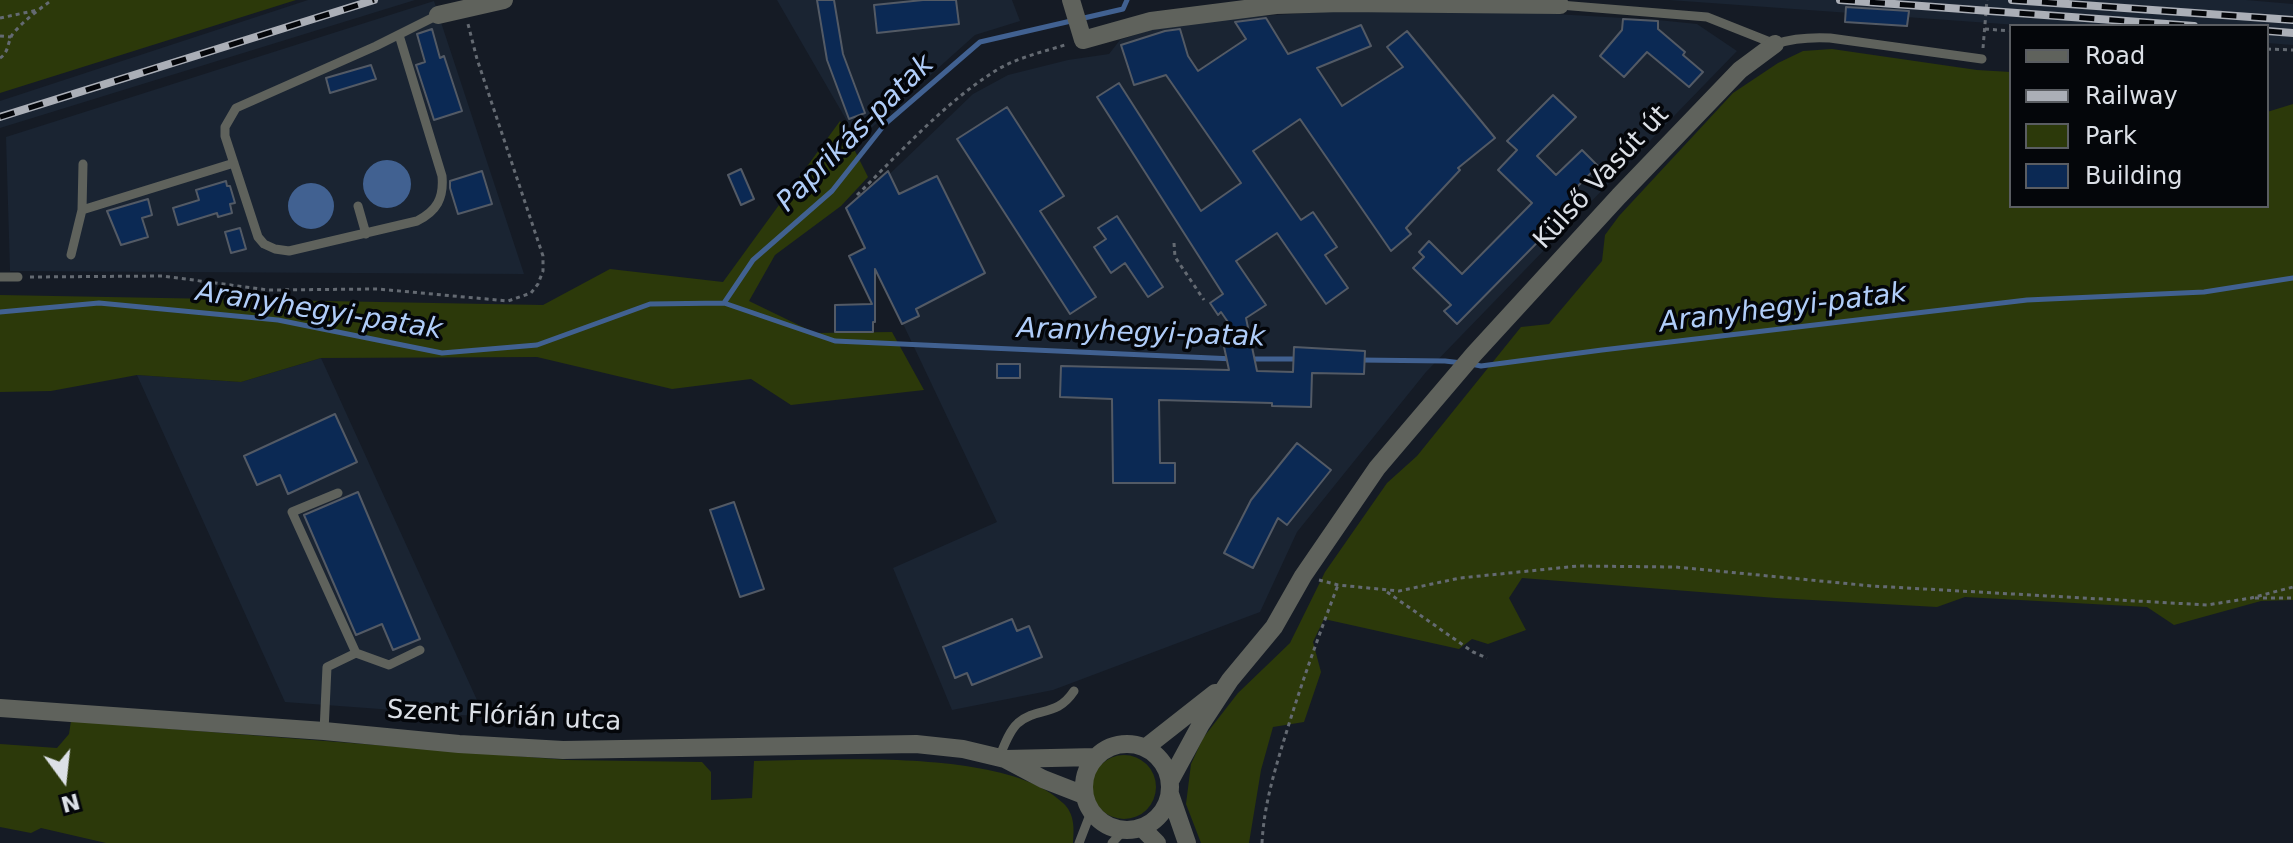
<!DOCTYPE html>
<html>
<head>
<meta charset="utf-8">
<style>
  body { margin:0 }
  #map { position:relative; width:2293px; height:843px; overflow:hidden; background:#151b25; font-family:"DejaVu Sans",sans-serif }
  canvas { display:block }
  .legend { position:absolute; left:2009px; top:24px; width:260px; height:184px; box-sizing:border-box; background:#04060a; border:2px solid #5a5d62; margin:0; padding:10px 14px; list-style:none; font-size:24px; color:#dce0e7 }
  .legend li { display:flex; align-items:center; gap:16px; height:40px }
  .legend b { width:40px; border:2px solid #5a5d62 }
  .north { position:absolute; left:24px; top:739px; width:80px; height:80px; -webkit-text-stroke:6px #04060a; paint-order:stroke; rotate:165deg; font-size:22px; font-weight:700; line-height:32px; text-align:center; color:#dce0e7 }
  .north::after { content:''; display:block; margin:auto; width:28px; height:36px; background:#dce0e7; clip-path:polygon(50% 0,100% 100%,50% 72%,0 100%) }
</style>
</head>
<body>
<div id="map">
<canvas width="2293" height="843"></canvas>
<ul class="legend">
<li><b style="height:10px;background:#5f625c"></b>Road</li>
<li><b style="height:10px;background:#abafb7"></b>Railway</li>
<li><b style="height:22px;background:#2c390a"></b>Park</li>
<li><b style="height:22px;background:#0b2954"></b>Building</li>
</ul>
<div class="north">N</div>
</div>
<script>
const c = document.querySelector('canvas').getContext('2d');
c.lineJoin = 'round';
function paint(path, color) {
  c.fillStyle = color;
  c.fill(path, 'evenodd');
}
function stroke(path, color, width, dash) {
  c.strokeStyle = color;
  c.lineWidth = width;
  c.lineCap = dash ? 'butt' : 'round';
  c.setLineDash(dash || []);
  c.stroke(path);
}
function write(font, color, halo, rows, align = 'center') {
  c.font = font + ' "DejaVu Sans",sans-serif';
  c.lineWidth = 7;
  c.setLineDash([]);
  c.textBaseline = 'middle';
  c.strokeStyle = halo;
  c.fillStyle = color;
  for (const [text, x, y, turn = 0] of rows) {
    c.save();
    c.translate(x, y);
    c.rotate((+turn || 0) * Math.PI / 180);
    c.textAlign = isNaN(turn) ? turn : align;
    if (halo) c.strokeText(text, 0, 0);
    c.fillText(text, 0, 0);
    c.restore();
  }
}
const built = new Path2D(`
  M308,0h107l-415,128v-27z
  M777,0h235l8,21 -45,14 -117,105z
  M1669,0h577l47,4v41l-26,-2v-17h-236z
  M434,1l90,273 -514,-3 -4,-134z
  M1352,10l151,1 155,9 39,4 40,27 -311,321 -129,160 -37,80 -207,78 -101,20 -59,-142 104,-46 -147,-310 123,-118 35,-19 60,-15 41,-6 11,-14 30,-10 81,-12z
  M321,358l161,353 -7,5 -190,-14 -148,-327 104,7z`);
const green = new Path2D(`
  M0,0h296l-296,93z
  M1832,49l145,21 34,2v134h256v-94l26,-8v496l-32,1 -87,24 -27,-18 -182,-10 -28,10 -161,-9 -254,-20 -13,20 17,32 -38,14 -16,-5 -13,10 -135,-30 -11,23 8,30 -17,50 -31,5 -12,43 -12,73h-48l-15,-39 5,-40 12,-26 35,-45 52,-50 35,-71 62,-89 30,-27 104,-129 28,-3 53,-63 3,-26 14,-19 114,-123 45,-30 25,-12z
  M840,121l28,56 -27,29 -66,49 -26,46 66,32 77,-1 32,58 -133,15 -40,-26 -79,10 -135,-32 -216,1 -80,24 -104,-7 -86,16 -51,1v-97l543,10 67,-36 113,13z
  M71,721l496,39 135,2 9,10v28l41,-2 2,-37c77,-1 253,-13 309,42 12,11 11,26 10,40h-967l-65,-15 -10,5 -31,-6v-83l57,4 12,-14z
  M1092 787a32 32 0 1 1 64 0a32 32 0 1 1-64 0Z`);
const water = new Path2D(`
  M363 184a24 24 0 1 1 48 0a24 24 0 1 1-48 0Z
  M288 206a23 23 0 1 1 46 0a23 23 0 1 1-46 0Z`);
const stream = new Path2D(`
  M724,303l29,-43 79,-69 53,-67 95,-82 143,-33 4,-9
  M0,312l99,-9 179,17 164,33 95,-8 113,-41 74,-1 111,38 399,18
  M1248,359h50
  M1360,360l85,1 17,2
  M1471,364l10,2 121,-16 425,-50 177,-8 89,-14`);
const building = new Path2D(`
  M817,0h17l9,54 22,59 -16,6 -22,-59z
  M923,0h33l3,24 -82,9 -3,-28z
  M1846,7l63,4 -2,15 -62,-4z
  M1266,18l22,36 73,-29 10,21 -54,22 25,38 61,-39 -16,-20 20,-16 88,107 -37,30 2,2 -54,58 5,6 -20,17 -91,-132 -47,32 48,69 12,-8 24,35 -12,8 23,33 -22,16 -49,-71 -41,28 30,44 -20,13 11,53 36,1 1,-25 71,4 -1,23 -52,-1 -1,34 -39,-1v-3l-113,-3 1,63h15v20h-62l-1,-84 -52,-2 1,-31 168,4 -6,-28 16,-4 -18,-26 -3,3 -8,-12 13,-9 -126,-197 22,-14 82,128 40,-28 -75,-108 -32,10 -13,-40 44,-14 15,-2 8,27 10,15 48,-32 -11,-17z
  M1623,19l35,2v8l27,23 -2,3 20,17 -14,15 -42,-35 -23,25 -24,-21 22,-26z
  M432,29l8,29 4,-2 18,55 -28,9 -18,-55 9,-3 -8,-28z
  M371,65l5,14 -46,14 -4,-15z
  M1553,95l23,22 -39,39 19,19 26,-25 16,16 -25,25 7,8 -123,125 -13,-13 7,-6 -38,-37 11,-11 -5,-5 10,-11 33,33 70,-71 -34,-33 19,-20 -10,-9z
  M1007,107l57,89 -24,15 56,86 -26,17 -113,-175z
  M741,169l13,30 -13,6 -13,-30z
  M482,171l10,33 -34,10 -8,-26v-7z
  M888,171l11,23 38,-18 48,97 -69,36 3,7 -17,8 -27,-55v53h-2v10h-38v-27l37,-1 -23,-48 16,-8 -19,-40z
  M226,181l1,5h3l5,17 -5,1 2,9 -14,4 -1,-4 -39,12 -5,-17 26,-8 -3,-10z
  M148,199l4,16 -10,3 6,19 -27,8 -14,-34z
  M1117,216l46,71 -15,10 -23,-34 -14,10 -17,-26 12,-8 -8,-11z
  M240,228l6,21 -15,4 -6,-21z
  M997,364h23v14h-23z
  M335,414l22,48 -69,32 -8,-19 -23,10 -13,-29z
  M1297,443l34,27 -44,55 -9,-7 -25,50 -29,-15 27,-53z
  M358,492l62,147 -27,11 -11,-26 -26,11 -52,-120z
  M734,502l30,87 -24,8 -30,-87z
  M1012,619l5,12 12,-5 13,31 -70,28 -5,-12 -12,5 -12,-31z`);
const path = new Path2D(`
  M0,18l38,-8
  M1985,29l26,2
  M0,36l11,1
  M1983,48l4,-48
  M2267,49l26,1
  M0,58c9,-6 7,-14 12,-23 10,-13 26,-25 40,-35
  M857,195c43,-42 84,-89 135,-122 22,-15 51,-21 76,-29
  M1174,243l1,14 29,43
  M30,277l133,-1 105,14 110,-1 130,12 23,-8 7,-9 5,-13v-15l-66,-197 -9,-35
  M1319,580l19,5 61,6 61,-13 118,-12 98,1 196,19 335,19 44,-7 42,-11
  M1387,592l86,60 14,6
  M2255,598h38
  M1262,843c2,-40 14,-77 26,-116 15,-48 32,-95 50,-142`);
const service = new Path2D(`
  M1560,5l147,12 68,27c19,-6 35,-7 55,-6l152,21
  M399,35l43,141c2,22 -5,35 -25,45l-128,30 -14,-2 -11,-5 -6,-7 -33,-101v-9l11,-19 140,-62 62,-31
  M358,206l8,28
  M82,210l1,-46
  M71,255l11,-45 152,-47
  M0,277h18
  M338,493l-46,19 64,141 33,12 31,-15
  M324,731l3,-64 29,-14
  M999,758c5,-12 10,-27 19,-35 20,-17 38,-5 56,-32
  M1079,843l12,-31
  M1112,843l11,-12`);
const minor = new Path2D(`
  M1071,0l12,40 68,-19 125,-16 65,-2 219,2
  M438,15l66,-15
  M0,708l324,23 135,13 104,6 353,-6 47,5 42,10 38,20 41,16
  M1084 787a43 43 0 1 1 86 0a43 43 0 1 1-86 0Z
  M1145,748l70,-55
  M1006,759l90,-2
  M1170,781l31,-57 29,-44 44,-53 29,-51 74,-108 97,-114 145,-158 121,-126 35,-26
  M1170,794l17,49
  M1142,828l15,15`);
const rail = new Path2D(`
  M1840,0l354,26
  M2012,0l281,20
  M2267,31l26,2
  M0,117l374,-117`);
const streetNames = [
  ["Külső Vasút út",1602,178,-47],
  ["Szent Flórián utca",504,717,3]
];
const waterNames = [
  ["Paprikás-patak",856,134,-45],
  ["Aranyhegyi-patak",1783,309,-7],
  ["Aranyhegyi-patak",319,312,9],
  ["Aranyhegyi-patak",1141,334,2]
];
paint(built, '#1a2432');
paint(green, '#2c390a');
paint(water, '#416191');
stroke(stream, '#416191', 5);
paint(building, '#0b2954');
stroke(building, '#535a65', 2);
stroke(path, '#646a72', 3, [4, 4]);
stroke(service, '#5f625c', 9);
stroke(minor, '#5f625c', 18);
stroke(rail, '#abafb7', 8);
stroke(rail, '#04060a', 5, [15]);
write('26px', '#dce0e7', '#04060a', streetNames);
write('italic 28px', '#b0cdf9', '#04060a', waterNames);
</script>
</body>
</html>
